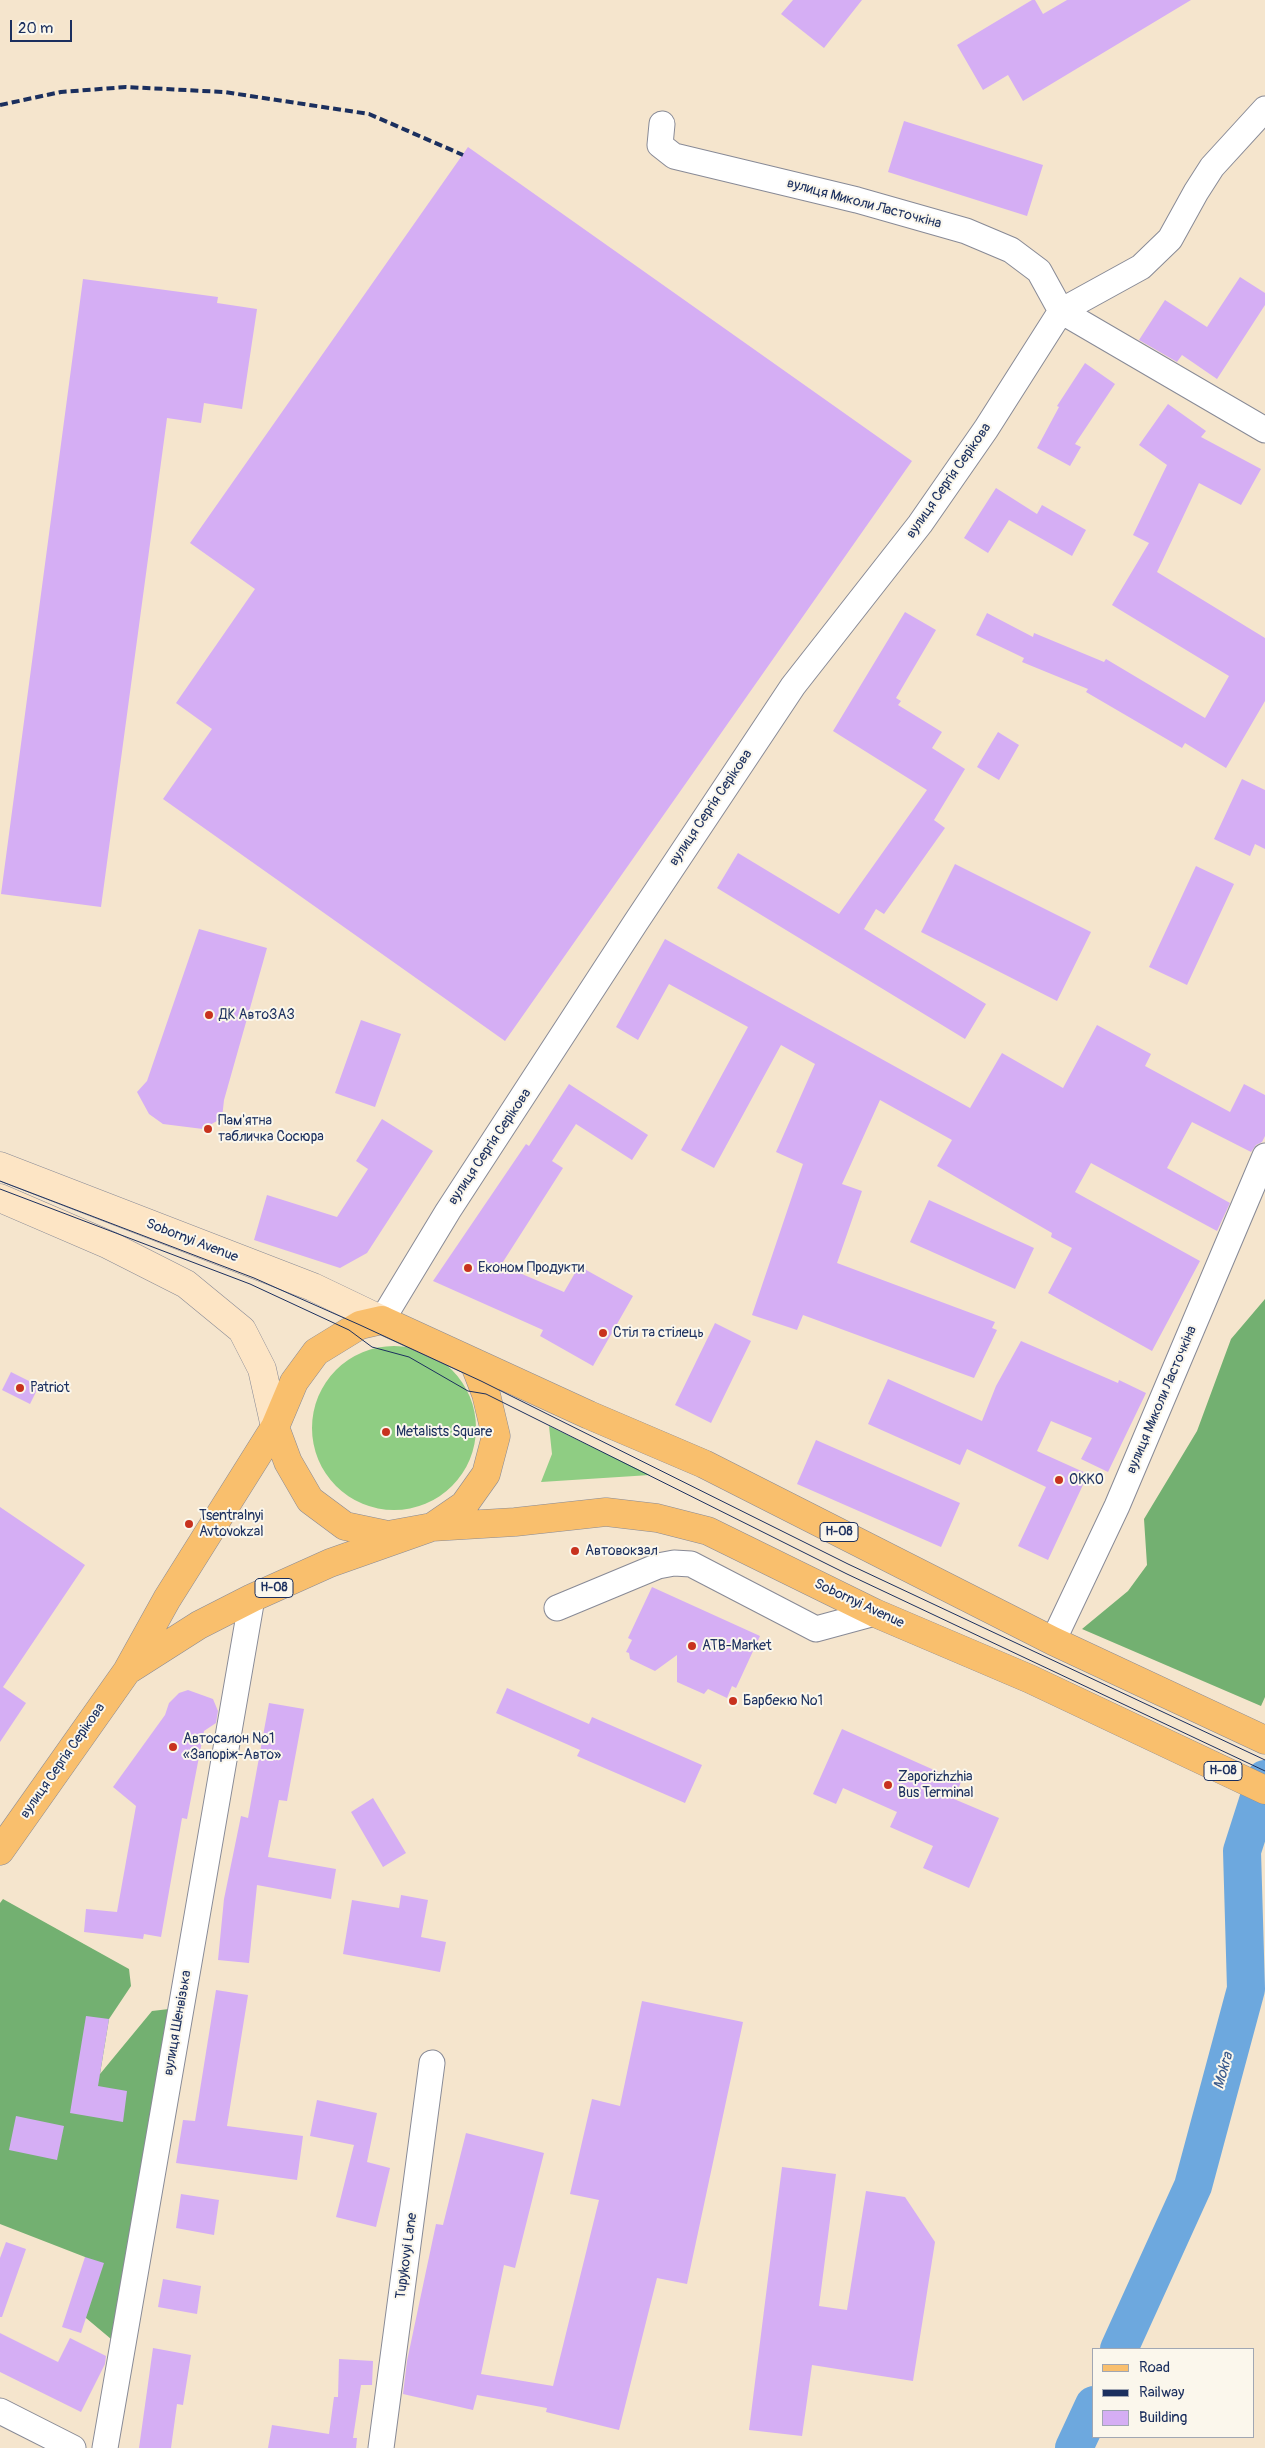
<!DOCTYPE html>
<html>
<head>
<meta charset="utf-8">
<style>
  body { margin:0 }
  #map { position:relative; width:1265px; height:2448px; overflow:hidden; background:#f5e5cd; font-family:Pangolin,sans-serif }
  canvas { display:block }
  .legend { position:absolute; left:1092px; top:2348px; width:162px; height:90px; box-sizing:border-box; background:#fbf7ec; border:1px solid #a1a7b3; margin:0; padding:6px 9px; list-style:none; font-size:15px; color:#1b2f5e }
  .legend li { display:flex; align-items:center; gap:10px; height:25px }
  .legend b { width:25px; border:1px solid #a1a7b3 }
  .scale { position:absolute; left:10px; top:20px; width:62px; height:22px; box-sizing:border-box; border:2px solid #1b2f5e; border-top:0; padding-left:6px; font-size:15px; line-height:18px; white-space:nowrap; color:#1b2f5e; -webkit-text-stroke:4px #fbf7ec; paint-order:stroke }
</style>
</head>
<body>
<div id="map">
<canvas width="1265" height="2448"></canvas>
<ul class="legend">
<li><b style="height:6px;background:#f9bf6d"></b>Road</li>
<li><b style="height:6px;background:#1b2f5e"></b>Railway</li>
<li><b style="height:14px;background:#d5aef4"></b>Building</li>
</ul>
<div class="scale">20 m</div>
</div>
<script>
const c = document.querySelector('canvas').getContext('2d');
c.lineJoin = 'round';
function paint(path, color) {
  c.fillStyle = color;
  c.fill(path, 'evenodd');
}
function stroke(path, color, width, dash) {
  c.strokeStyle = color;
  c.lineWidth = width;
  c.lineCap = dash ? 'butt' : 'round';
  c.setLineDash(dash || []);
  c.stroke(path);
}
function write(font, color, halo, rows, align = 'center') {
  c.font = font + ' Pangolin,sans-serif';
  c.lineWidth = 4;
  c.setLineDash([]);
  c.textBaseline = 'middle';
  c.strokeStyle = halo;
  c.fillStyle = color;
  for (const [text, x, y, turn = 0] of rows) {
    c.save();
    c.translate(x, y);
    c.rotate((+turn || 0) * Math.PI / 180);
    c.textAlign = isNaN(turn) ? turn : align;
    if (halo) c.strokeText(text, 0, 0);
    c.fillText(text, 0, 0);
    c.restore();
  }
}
const green = new Path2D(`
  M312 1428a82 82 0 1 1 164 0a82 82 0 1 1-164 0Z
  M549,1426l101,49 -109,7 11,-28z`);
const forest = new Path2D(`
  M1265,1299v398l-4,9 -179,-77 46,-38 19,-26 -3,-46 53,-88 34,-92z
  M3,1899l126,70 2,17 -22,33 -9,55 52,-63 17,-2 -58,330 -25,-21 -1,-61 -85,-33v-321z`);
const river = new Path2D(`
  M1119,2349l74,-163 53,-197 -4,-138 23,-72
  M1074,2448l20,-43`);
const building = new Path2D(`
  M793,0h69l-38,48 -43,-34z
  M1032,0h3l8,14 24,-14h124l-168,101 -15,-26 -25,15 -26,-45z
  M904,121l139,44 -16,51 -139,-44z
  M468,147l444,314 -407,580 -342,-242 49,-70 -36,-26 79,-114 -65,-46z
  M1240,277l25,16v12l-48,74 -35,-24 -5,7 -38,-22 26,-40 42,27z
  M83,279l135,18 -1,6 40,6 -15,100 -38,-6 -3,20 -34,-5 -66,489 -100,-13z
  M1085,363l30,21 -40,60 6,3 -11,19 -33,-18 22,-41 -2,-1z
  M1168,404l38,27 -5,6 60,32 -20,36 -42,-22 -42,89 108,66v63l-39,67 -41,-25 -3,5 -96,-56 2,-3 -66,-27 2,-4 -48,-23 11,-22 46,24 1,-4 70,29 2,-3 99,59 24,-42 -117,-71 37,-62 -16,-8 34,-70 -28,-20z
  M996,488l41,26 5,-9 44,25 -14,26 -63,-36 -21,33 -24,-15z
  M905,612l31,18 -40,68 5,3 -3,4 44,27 -10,16 33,21 -31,51 11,8 -61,86 -8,-5 -12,20 122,75 -21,35 -248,-151 21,-35 101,61 88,-124 -94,-59z
  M998,732l21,13 -20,35 -22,-13z
  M1242,779l23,11v59l-10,-5 -5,12 -36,-17z
  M955,864l136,68 -34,69 -136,-69z
  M1196,866l38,18 -47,101 -38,-18z
  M199,929l68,19 -43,152 -2,18 -19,11 -40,-5 -14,-10 -12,-22 10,-11z
  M665,939l305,169 32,-55 61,35 34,-63 54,29 -6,12 85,46 14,-28 21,11v41l-3,6 -6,3 -5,7 -59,-30 -25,46 63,35 -13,28 -126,-68 -16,29 125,69 -48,90 -104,-58 24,-45 -21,-11 1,-4 -115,-67 15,-26 -72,-40 -38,84 20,7 -25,72 158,59 -3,6 5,2 -23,48 -171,-63 -6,15 -45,-15 51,-151 -27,-12 39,-88 -34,-19 -67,123 -33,-18 67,-123 -79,-43 -31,56 -22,-13z
  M361,1020l40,14 -26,73 -40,-14z
  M569,1084l79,51 -16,25 -56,-36 -24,37 11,7 -62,97 63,27 15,-26 54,30 -40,70 -53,-30 3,-6 -110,-49 93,-137 3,2z
  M382,1119l51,32 -66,102 -27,15 -86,-28 13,-45 70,22 31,-48 -12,-8z
  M929,1200l105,48 -19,41 -105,-47z
  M715,1323l36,18 -40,82 -36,-18z
  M1021,1341l97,42 1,-3 27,13 -38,79 -27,-13 11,-21 -41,-17 -14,30 51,23 -40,86 -30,-14 28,-59 -79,-38 -7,16 -92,-41 20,-45 94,42 14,-35z
  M11,1372l28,14 -9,18 -28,-14z
  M816,1440l144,63 -19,44 -144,-63z
  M0,1507l85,58 -82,122 23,16 -26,39z
  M652,1587l108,49 -24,52 -4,-2 -5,12 -19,-9 -4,5 -27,-12v-27l-22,16 -25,-12 -1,-6 -3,-1 6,-12 -4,-2z
  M507,1688l82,36 3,-7 110,48 -17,38 -108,-47 3,-6 -84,-37z
  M188,1690l25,9 5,12 -2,12 -12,8 -17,88 -5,-1 -21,119 -17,-3 -1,5 -59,-7 2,-23 31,3 19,-106 -23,-19 52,-72 4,-12 10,-10z
  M269,1703l35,6 -17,92 -8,-1 -11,57 68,12 -5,30 -74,-14 -8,78 -31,-3 6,-61 17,-83 7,2z
  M842,1729l119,53 -7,17 45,19 -30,70 -46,-20 10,-22 -43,-19 7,-15 -54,-24 -7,16 -23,-10z
  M373,1798l33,55 -23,14 -32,-55z
  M401,1895l27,5 -7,37 25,5 -6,30 -97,-18 9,-54 47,8z
  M216,1990l32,5 -21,131 76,10 -6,44 -121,-17 7,-43 12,1z
  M642,2001l101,21 -56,262 -30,-6 -38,152 -73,-18 1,-4 -70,-13 -4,15 -70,-16 4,-33 29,-137 7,1 23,-92 78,20 -29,115 -11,-3 -23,109 72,12 46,-186 -29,-6 22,-95 28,7z
  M86,2016l23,3 -11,67 29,5 -4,31 -53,-9z
  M317,2100l60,13 -10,49 23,6 -14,59 -40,-10 18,-72 -44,-9z
  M16,2116l48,10 -7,34 -48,-10z
  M782,2167l54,7 -17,132 28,4 19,-119 39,6 30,45 -22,139 -101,-16 -10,71 -53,-6z
  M181,2194l38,6 -5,35 -38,-7z
  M6,2242l20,7 -24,68h-2v-59z
  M85,2257l19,6 -23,70 -19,-6z
  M163,2279l38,7 -4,28 -39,-7z
  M0,2333l58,29 12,-24 36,18 -1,8 -24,48 -81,-40z
  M153,2348l38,7 -8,50 -6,-1 -6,44h-32z
  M339,2359l34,2 -1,24h-11l-8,53h4l-1,10h-88l4,-23 57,9 5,-37h4z`);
const minor = new Path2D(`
  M662,124l-2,21 14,11 183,44 109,31 45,19 28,21 22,40 204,119
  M382,1320l66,-109 188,-289 157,-236 127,-162 66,-95 75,-118 80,-44 29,-28 26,-47 16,-25 53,-58
  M557,1608l101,-42 16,-3 17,1 125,65 59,-16
  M1053,1641l64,-135 148,-350
  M0,2411l73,37
  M105,2448l147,-850
  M381,2448l51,-385`);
const secondary = new Path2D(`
  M0,1166l313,121 69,33
  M0,1198l109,47 77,39 56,46 20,39 13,58`);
const primary = new Path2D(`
  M275,1427l13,35 22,38 35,26 43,9 44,-8 32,-22 22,-31 10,-38 -10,-42 -12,-31
  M130,1669l69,-44 53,-27 78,-35 102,-36 83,-5 91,-10 51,6 51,13 167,82 155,66 235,111
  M0,1851l127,-180 40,-72 108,-172 19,-45 22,-30 44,-27 22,-5 207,95 115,49 349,177 212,99`);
const tram = new Path2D(`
  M0,1181l254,97 106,47 121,56 367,183 417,196
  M0,1189l250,95 99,46 23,17 37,10 59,34 18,3 361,180 418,197`);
const rail = new Path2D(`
  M0,105l61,-13 65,-5 98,5 145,22 94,41`);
const markers = [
  [209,1015,5,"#c8321e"],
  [208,1129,5,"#c8321e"],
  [468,1268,5,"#c8321e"],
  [603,1333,5,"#c8321e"],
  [20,1388,5,"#c8321e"],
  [386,1432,5,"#c8321e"],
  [1059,1480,5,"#c8321e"],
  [189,1524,5,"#c8321e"],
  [575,1551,5,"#c8321e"],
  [692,1646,5,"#c8321e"],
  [733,1701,5,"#c8321e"],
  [173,1747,5,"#c8321e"],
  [888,1785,5,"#c8321e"]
];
const shields = [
  [839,1532,38],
  [274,1588,38],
  [1223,1771,38]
];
const shieldNames = [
  ["Н-08",839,1532],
  ["Н-08",274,1588],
  ["Н-08",1223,1771]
];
const streetNames = [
  ["вулиця Миколи Ласточкіна",864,204,15],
  ["вулиця Сергія Серікова",949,481,-55],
  ["вулиця Сергія Серікова",711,808,-56],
  ["вулиця Сергія Серікова",490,1147,-56],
  ["Sobornyi Avenue",192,1241,21],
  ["вулиця Миколи Ласточкіна",1162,1400,-67],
  ["Sobornyi Avenue",859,1604,25],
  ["вулиця Сергія Серікова",63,1761,-55],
  ["вулиця Шенвізька",178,2023,-80],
  ["Tupykovyi Lane",407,2256,-82]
];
const poiNames = [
  ["ДК АвтоЗАЗ",219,1015],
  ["Пам'ятна",218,1121],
  ["табличка Сосюра",218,1137],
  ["Економ Продукти",478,1268],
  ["Стіл та стілець",613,1333],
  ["Patriot",30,1388],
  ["Metalists Square",396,1432],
  ["OKKO",1069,1480],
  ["Tsentralnyi",199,1516],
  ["Avtovokzal",199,1532],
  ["Автовокзал",585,1551],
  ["ATB-Market",702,1646],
  ["Барбекю №1",743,1701],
  ["Автосалон №1",183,1739],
  ["«Запоріж-Авто»",183,1755],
  ["Zaporizhzhia",898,1777],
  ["Bus Terminal",898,1793]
];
const waterNames = [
  ["Mokra",1224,2071,-75]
];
paint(green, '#8fcd83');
paint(forest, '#73b071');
stroke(river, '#6da8de', 38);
paint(building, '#d5aef4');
stroke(minor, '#888a96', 27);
stroke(secondary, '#888a96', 29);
stroke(primary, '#888a96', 29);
stroke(minor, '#fff', 25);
stroke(secondary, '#fde5c5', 28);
stroke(primary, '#f9bf6d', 28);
stroke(tram, '#1b2f5e', 1);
stroke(rail, '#1b2f5e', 4, [8, 4]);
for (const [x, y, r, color] of markers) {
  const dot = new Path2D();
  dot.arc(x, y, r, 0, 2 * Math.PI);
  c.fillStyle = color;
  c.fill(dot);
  stroke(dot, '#fbf7ec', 2);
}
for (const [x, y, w] of shields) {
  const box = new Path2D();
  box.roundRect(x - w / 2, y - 9.5, w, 19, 4);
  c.fillStyle = '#fbf7ec';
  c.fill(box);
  stroke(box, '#1b2f5e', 1);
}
write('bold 12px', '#1b2f5e', null, shieldNames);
write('14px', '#1b2f5e', '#fbf7ec', streetNames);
write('14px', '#1b2f5e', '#fbf7ec', poiNames, 'left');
write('italic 15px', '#38598b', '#fbf7ec', waterNames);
</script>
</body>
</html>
